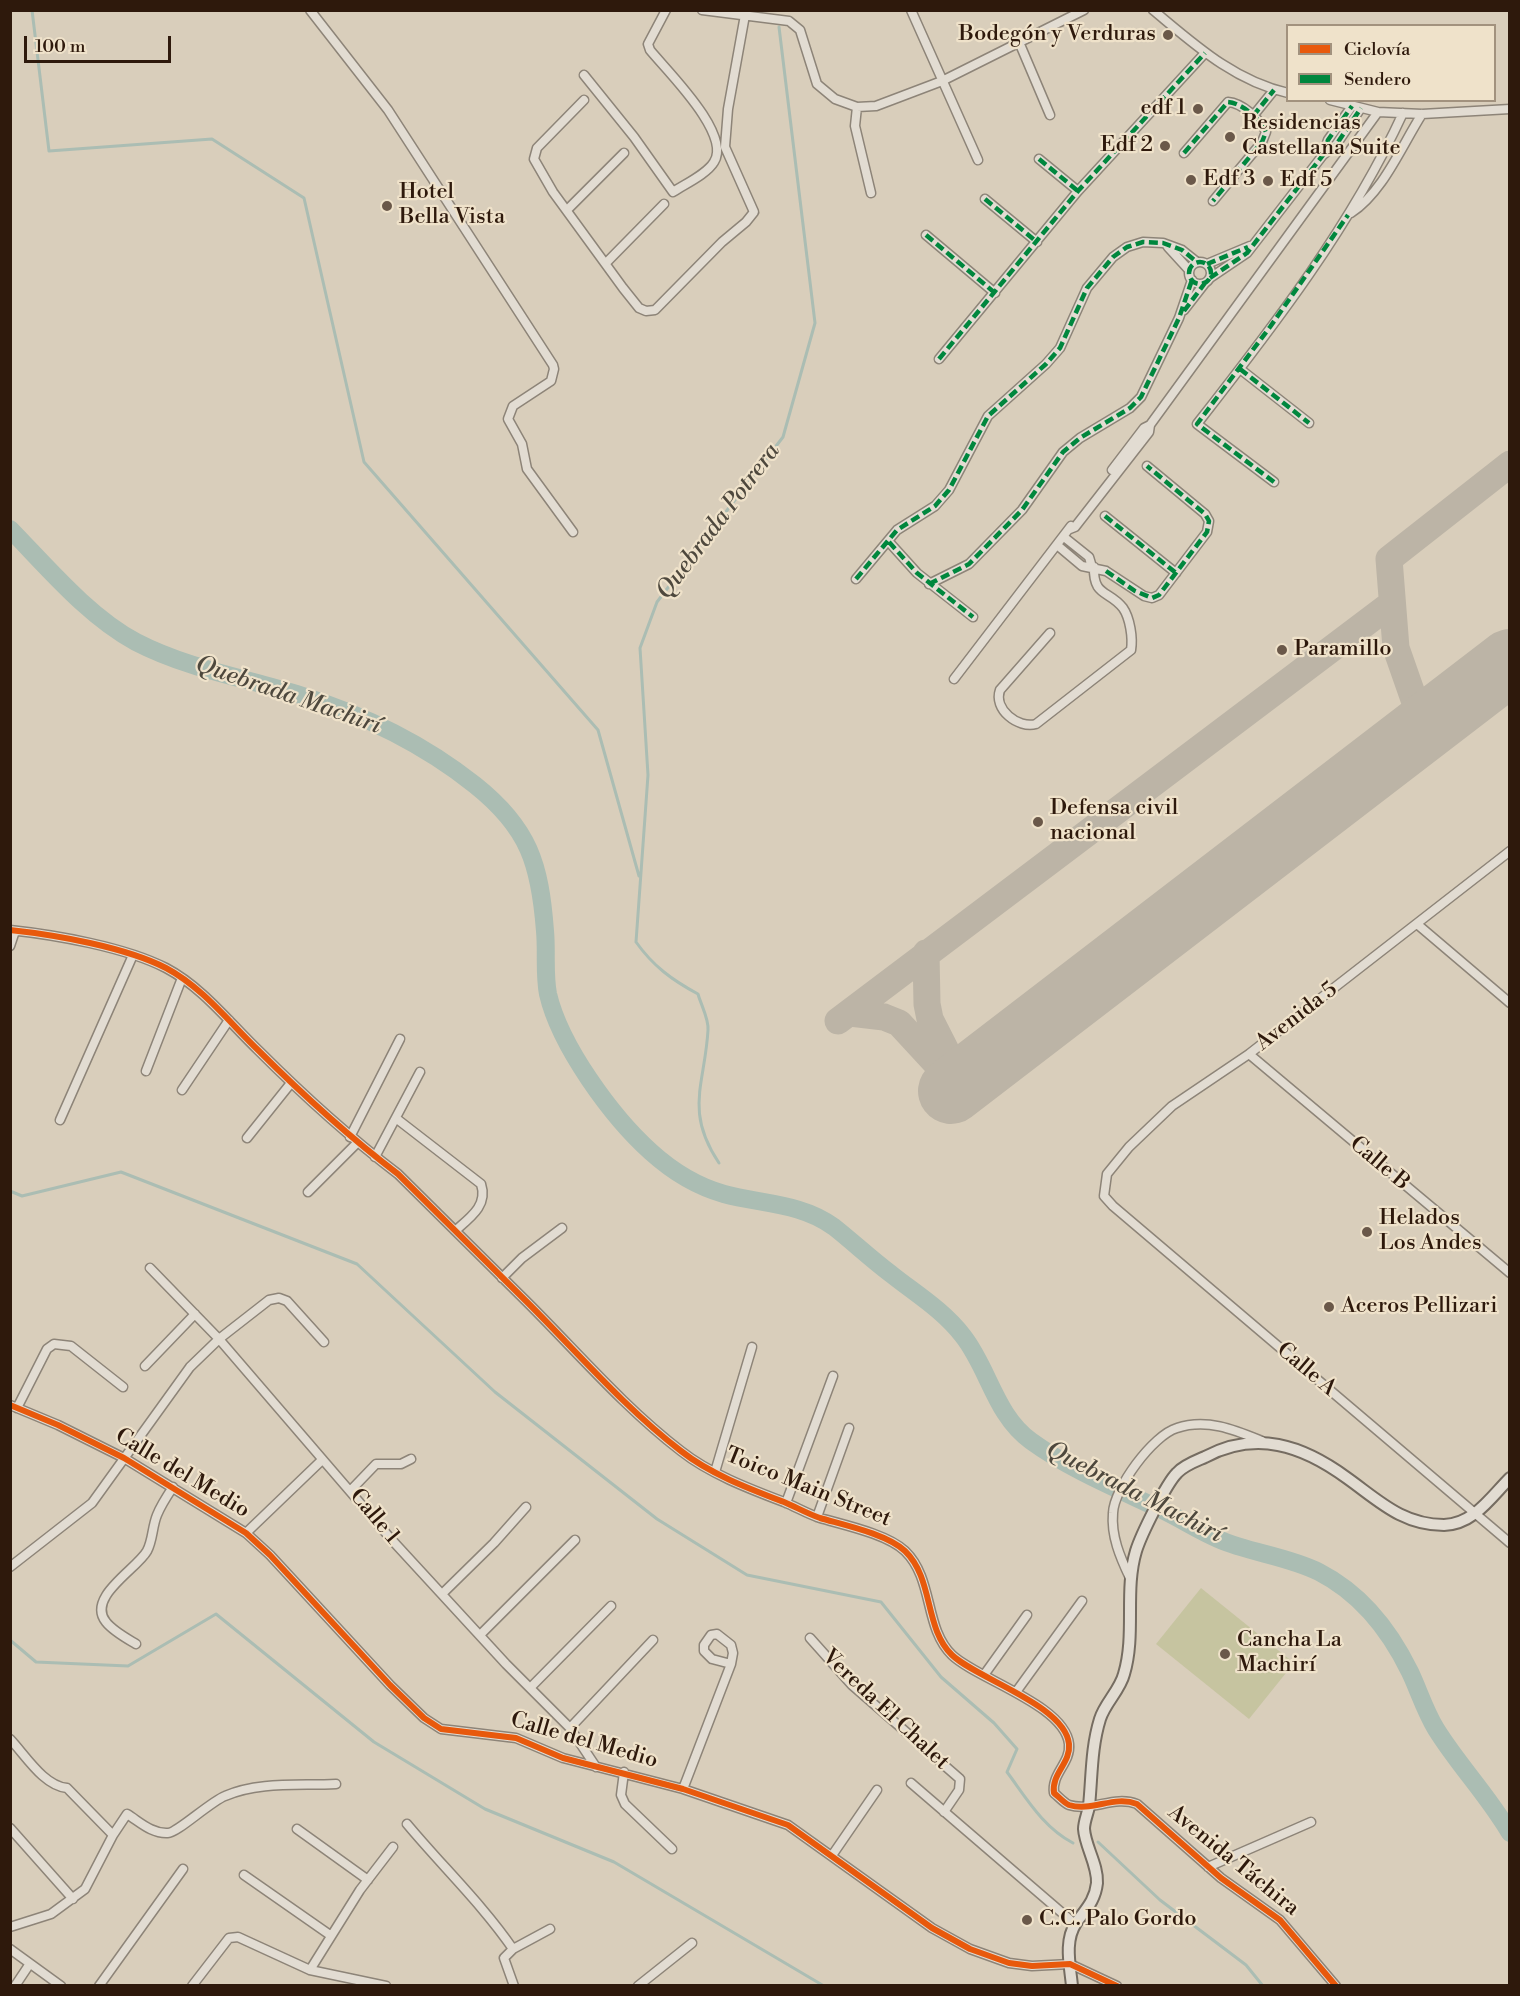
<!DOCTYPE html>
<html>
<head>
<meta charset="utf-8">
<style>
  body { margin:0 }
  #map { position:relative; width:1520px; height:1996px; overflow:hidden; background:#d9cebb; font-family:"Libre Bodoni",serif }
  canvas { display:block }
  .frame { position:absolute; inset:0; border:12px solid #2e190c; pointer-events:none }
  .legend { position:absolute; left:1286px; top:24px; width:210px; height:78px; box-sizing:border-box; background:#efe2ca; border:2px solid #a2927e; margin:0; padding:8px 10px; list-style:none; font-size:18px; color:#2e190c }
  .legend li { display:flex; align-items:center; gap:12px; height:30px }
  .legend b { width:30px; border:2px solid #a2927e }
  .scale { position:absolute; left:24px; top:36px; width:147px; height:27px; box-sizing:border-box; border:3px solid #2e190c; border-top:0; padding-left:8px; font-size:18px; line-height:21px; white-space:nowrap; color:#2e190c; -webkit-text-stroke:4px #efe2ca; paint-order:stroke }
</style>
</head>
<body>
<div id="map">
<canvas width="1520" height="1996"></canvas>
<div class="frame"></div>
<ul class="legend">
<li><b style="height:8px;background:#e8590c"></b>Ciclovía</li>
<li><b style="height:8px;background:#00873e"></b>Sendero</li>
</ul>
<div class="scale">100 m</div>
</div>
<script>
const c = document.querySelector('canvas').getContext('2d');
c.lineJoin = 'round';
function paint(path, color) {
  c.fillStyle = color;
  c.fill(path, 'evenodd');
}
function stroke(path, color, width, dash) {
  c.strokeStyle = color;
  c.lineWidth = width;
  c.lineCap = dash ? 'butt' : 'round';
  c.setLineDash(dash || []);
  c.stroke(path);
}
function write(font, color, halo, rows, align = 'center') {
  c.font = font + ' "Libre Bodoni",serif';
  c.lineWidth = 4.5;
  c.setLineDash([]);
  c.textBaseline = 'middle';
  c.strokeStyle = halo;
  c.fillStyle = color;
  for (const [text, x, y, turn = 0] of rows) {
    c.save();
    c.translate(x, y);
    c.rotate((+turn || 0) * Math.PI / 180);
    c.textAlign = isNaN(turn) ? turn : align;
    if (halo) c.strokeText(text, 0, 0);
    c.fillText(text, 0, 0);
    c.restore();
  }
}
const green = new Path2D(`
  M1201,1588l93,75 -45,56 -93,-75z`);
const stream = new Path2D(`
  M32,10l17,141 163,-12 92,59 60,264 234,268 41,146
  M719,1163c-35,-52 -14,-79 -11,-133 1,-11 -7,-25 -10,-36 -26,-14 -45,-28 -62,-52l12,-167 -8,-127 17,-46 126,-165 32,-114 -36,-296
  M10,1191l12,5 99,-24 236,92 138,128 162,127 90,56 134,27 60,75 53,46 23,26 -10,23c20,27 36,55 66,71
  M10,1640l26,22 92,4 88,-52 158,128 111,67 129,53 210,124
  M1098,1842l62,58 86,65 17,21`);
const river = new Path2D(`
  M10,529c38,39 78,87 126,113 50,26 108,36 161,52 65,20 124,48 178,91 54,43 65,79 70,146 2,21 -1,42 3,63 12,52 64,123 103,158 21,19 45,34 73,42 37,10 78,9 110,33 19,15 37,32 57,47 25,20 52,36 72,62 26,33 32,79 68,105 40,29 87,48 131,69 19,9 37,21 56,29 32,14 69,17 101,33 41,21 71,59 91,100 9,19 15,39 26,57 23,37 51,65 74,104`);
const taxiway = new Path2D(`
  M1424,728l-28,-80 -7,-89 121,-95
  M926,953l1,51 3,15 32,63
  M850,1013l34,4 15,6 48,52
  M838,1021l553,-417`);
const runway = new Path2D(`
  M951,1091l559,-429`);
const street = new Path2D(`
  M310,10l78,100 165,255 1,4 -3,12 -38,25 -5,13 14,25 5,25 46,63
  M702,10l87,11 11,9 17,54 18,15 22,8 19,-1 66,-25 142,-71
  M911,10l67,150
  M1153,10c41,34 81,71 135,83
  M1019,42l31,73
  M584,75l50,62 39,55c12,-8 34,-18 41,-30 18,-28 -47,-91 -64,-112l-2,-6 18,-34
  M584,100l-47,48 -3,11 19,33 70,96 16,20 7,3 9,-1 67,-68 24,-20 8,-10 -29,-65 3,-38 17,-94
  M1330,100l48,12 44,2 88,-5
  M857,107l-2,19 16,67
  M1253,116l21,-26
  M1184,153l44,-51c14,1 32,17 38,30l-4,10 -49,59
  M1323,154l5,-14 24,-34
  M1039,159l39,32
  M985,199l52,43
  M567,210l57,-57
  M1351,213c32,-21 50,-66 71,-99
  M926,235l69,58
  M1168,247l21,23
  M1189 273a11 11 0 1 1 22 0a11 11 0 1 1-22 0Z
  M606,263l58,-59
  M1207,264l43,-18
  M1210,278l37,-25 76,-98 13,-10 25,-37
  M1184,310l21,-27
  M939,359l139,-168 127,-138
  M1240,369l69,54
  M1112,470l32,-42 6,-3
  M1274,482l-77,-58c76,-97 154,-198 206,-311
  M1105,516l71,57
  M1070,529l5,-2 74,-95 1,-7 228,-313
  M1064,537l25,20 3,10
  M889,542l28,31 56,44
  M1057,545l25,21 24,5 38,25 8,2 7,-3 48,-63 2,-11 -4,-7 -58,-48
  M856,579l41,-49 38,-24 14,-16 39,-74 58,-52 14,-16 27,-60 26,-31 14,-10 16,-5 20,1 19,7 15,12
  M929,584l40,-20 53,-54 41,-58 17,-14 50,-30 11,-11 38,-79 13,-38
  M1050,633l-50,57c-7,19 18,39 36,34l95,-74c2,-12 -1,-32 -8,-42 -14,-18 -30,-11 -29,-41
  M954,679l117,-153
  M1510,851l-261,203 -77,52 -43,41 -22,27 -3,22 9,10 397,337
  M1417,924l93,79
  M10,930c46,5 115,17 156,38 36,19 63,54 92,82 44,44 90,86 140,124 43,43 87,86 130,129 50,50 97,105 153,148 29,23 69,38 103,51 12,5 24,12 36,16 24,7 67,16 85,33 29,28 19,77 47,104 25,24 113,50 117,89 2,19 -18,30 -15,49 4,3 10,10 15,12 23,7 45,-10 68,-1l84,74 59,42 56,66
  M10,946l5,-15
  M1249,1054l261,219
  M146,1071l36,-93
  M182,1090l47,-70
  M397,1119l84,65c7,21 -10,33 -25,46
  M60,1120l73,-165
  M350,1137l50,-98
  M247,1138l44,-55
  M375,1157l45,-85
  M308,1192l49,-49
  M150,1268l69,71 172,200 115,125 64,64 26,39
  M502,1278l20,-20 40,-30
  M145,1366l50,-52
  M10,1405l48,20 66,33 122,75 24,22 120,130 34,33 17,11 75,9 47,20 120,31 105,36 144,103 38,21 39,14 23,3 38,-2 47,22
  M17,1408l30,-59 7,-5 17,2 52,41
  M715,1472l37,-125
  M351,1490l25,-26h25l10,-5
  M786,1503l47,-127
  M817,1517l32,-89
  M246,1533l76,-73
  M10,1567l82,-64 98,-136 29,-28 50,-39 10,-2 8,3 37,41
  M1130,1578c-10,-21 -19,-42 -17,-65 1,-25 40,-78 64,-85 30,-10 58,2 85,13
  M442,1594l52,-51 32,-36
  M480,1635l95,-95
  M810,1638l42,47 108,94 -1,11 -15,22
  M136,1644c-10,-6 -23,-13 -30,-22 -20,-25 31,-53 41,-71 6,-11 5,-24 10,-36 4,-10 10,-19 16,-28
  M984,1675l43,-60
  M531,1687l80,-81
  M1016,1692l66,-91
  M570,1728l83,-88
  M10,1739c16,17 34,47 57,49l46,47
  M624,1772l-3,23 4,9 47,45
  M911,1783l164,141
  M683,1789l48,-125 2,-11 -2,-8 -14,-11 -6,1 -7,10v6l8,8 19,5
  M407,1824c35,42 75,80 106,125
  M10,1828l63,71
  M297,1829l71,51
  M833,1854l44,-64
  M1208,1867l103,-45
  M244,1875l86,60
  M10,1927l41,-13 34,-25 28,-54 14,-21c13,8 25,20 41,19 9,0 42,-31 57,-37 34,-15 75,-10 111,-12
  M10,1949l51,37
  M310,1970l50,-80 33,-43
  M15,1986l14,-21
  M99,1986l84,-117
  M192,1986l37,-48 9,-1 72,33 76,16
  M514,1986l-10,-28 9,-9 37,-20
  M638,1986l54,-43`);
const secondary = new Path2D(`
  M1072,1986c-2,-21 -8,-45 4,-63 10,-14 19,-22 21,-40 1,-18 -12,-37 -13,-54 0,-8 4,-16 5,-23 3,-29 2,-58 11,-87 5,-16 20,-29 24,-45 12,-40 0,-83 12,-123 5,-16 30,-67 41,-78 7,-8 19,-12 28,-16 51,-27 97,-12 142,21 31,22 55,47 97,47 30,-1 47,-28 66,-47`);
const quiet = new Path2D(`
  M1253,116l21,-26
  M1184,153l44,-51c14,1 32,17 38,30l-4,10 -49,59
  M1323,155l5,-15 24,-34
  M1039,159l39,32
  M985,199l52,43
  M926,235l69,58
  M1189 273a11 11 0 1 1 22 0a11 11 0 1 1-22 0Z
  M1207,264l41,-17
  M1210,278l37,-25 76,-98 13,-10 25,-37
  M1184,311l21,-28
  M939,359l139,-168 127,-138
  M1240,369l69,54
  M1274,482l-77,-58 73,-97 78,-112
  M1105,516l71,57
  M889,542l28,31 56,44
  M1106,571l29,20 17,7 7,-3 48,-63 2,-11 -4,-7 -58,-48
  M856,579l41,-49 38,-24 14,-16 39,-74 58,-52 14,-16 27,-60 26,-31 14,-10 16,-5 20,1 19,7 15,12
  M929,584l40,-20 53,-54 41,-58 17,-14 50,-30 11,-11 38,-79 13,-38`);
const cycleway = new Path2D(`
  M10,930c46,5 115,17 156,38 36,19 63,54 92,82 44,44 90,86 140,124 43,43 87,86 130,129 50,50 97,105 153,148 29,23 69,38 103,51 12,5 24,12 36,16 24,7 67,16 85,33 29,28 19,77 47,104 25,24 113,50 117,89 2,19 -18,30 -15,49 4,3 10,10 15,12 23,7 45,-10 68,-1l84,74 59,42 56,66
  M10,1405l48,20 66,33 122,75 24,22 120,130 34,33 17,11 75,9 47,20 120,31 105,36 144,103 38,21 39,14 23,3 38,-2 47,22`);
const markers = [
  [1168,35,6,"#6a5849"],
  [1198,109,6,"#6a5849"],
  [1230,137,6,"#6a5849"],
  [1165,146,6,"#6a5849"],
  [1191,180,6,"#6a5849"],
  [1268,181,6,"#6a5849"],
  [387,206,6,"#6a5849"],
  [1282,650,6,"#6a5849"],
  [1038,822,6,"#6a5849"],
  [1367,1232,6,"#6a5849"],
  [1329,1307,6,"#6a5849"],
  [1225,1654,6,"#6a5849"],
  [1027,1920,6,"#6a5849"]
];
const poiNames = [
  ["Bodegón y Verduras",1156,35,"right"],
  ["edf 1",1186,109,"right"],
  ["Residencias",1242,124],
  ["Castellana Suite",1242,149],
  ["Edf 2",1153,146,"right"],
  ["Edf 3",1203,180],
  ["Edf 5",1280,181],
  ["Hotel",399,193],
  ["Bella Vista",399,218],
  ["Paramillo",1294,650],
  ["Defensa civil",1050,809],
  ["nacional",1050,834],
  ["Helados",1379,1219],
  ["Los Andes",1379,1244],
  ["Aceros Pellizari",1341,1307],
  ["Cancha La",1237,1641],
  ["Machirí",1237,1666],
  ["C.C. Palo Gordo",1039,1920]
];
const streetNames = [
  ["Avenida 5",1297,1017,-38],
  ["Calle B",1379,1164,40],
  ["Calle A",1306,1370,40],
  ["Calle del Medio",182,1474,31],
  ["Toico Main Street",808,1488,22],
  ["Calle 1",374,1517,50],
  ["Vereda El Chalet",885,1710,43],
  ["Calle del Medio",584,1741,16],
  ["Avenida Táchira",1233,1861,39]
];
const waterNames = [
  ["Quebrada Potrera",719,522,-53],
  ["Quebrada Machirí",288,696,19],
  ["Quebrada Machirí",1134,1493,27]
];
paint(green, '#c6c4a0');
stroke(stream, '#abbdb3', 3);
stroke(river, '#abbdb3', 18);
stroke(taxiway, '#bcb4a6', 27);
stroke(runway, '#bcb4a6', 66);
stroke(street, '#8d8478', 11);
stroke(secondary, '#756c61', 14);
stroke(street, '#e2dcd2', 8);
stroke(secondary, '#e2dcd2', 10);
stroke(quiet, '#00873e', 4.5, [9, 4.5]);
stroke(cycleway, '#e8590c', 6);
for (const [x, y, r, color] of markers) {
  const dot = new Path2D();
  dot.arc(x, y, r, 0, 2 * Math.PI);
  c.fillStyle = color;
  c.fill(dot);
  stroke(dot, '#efe2ca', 2);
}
write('22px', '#2e190c', '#efe2ca', poiNames, 'left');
write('22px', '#2e190c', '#efe2ca', streetNames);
write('italic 24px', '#4e483d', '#efe2ca', waterNames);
</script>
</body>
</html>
